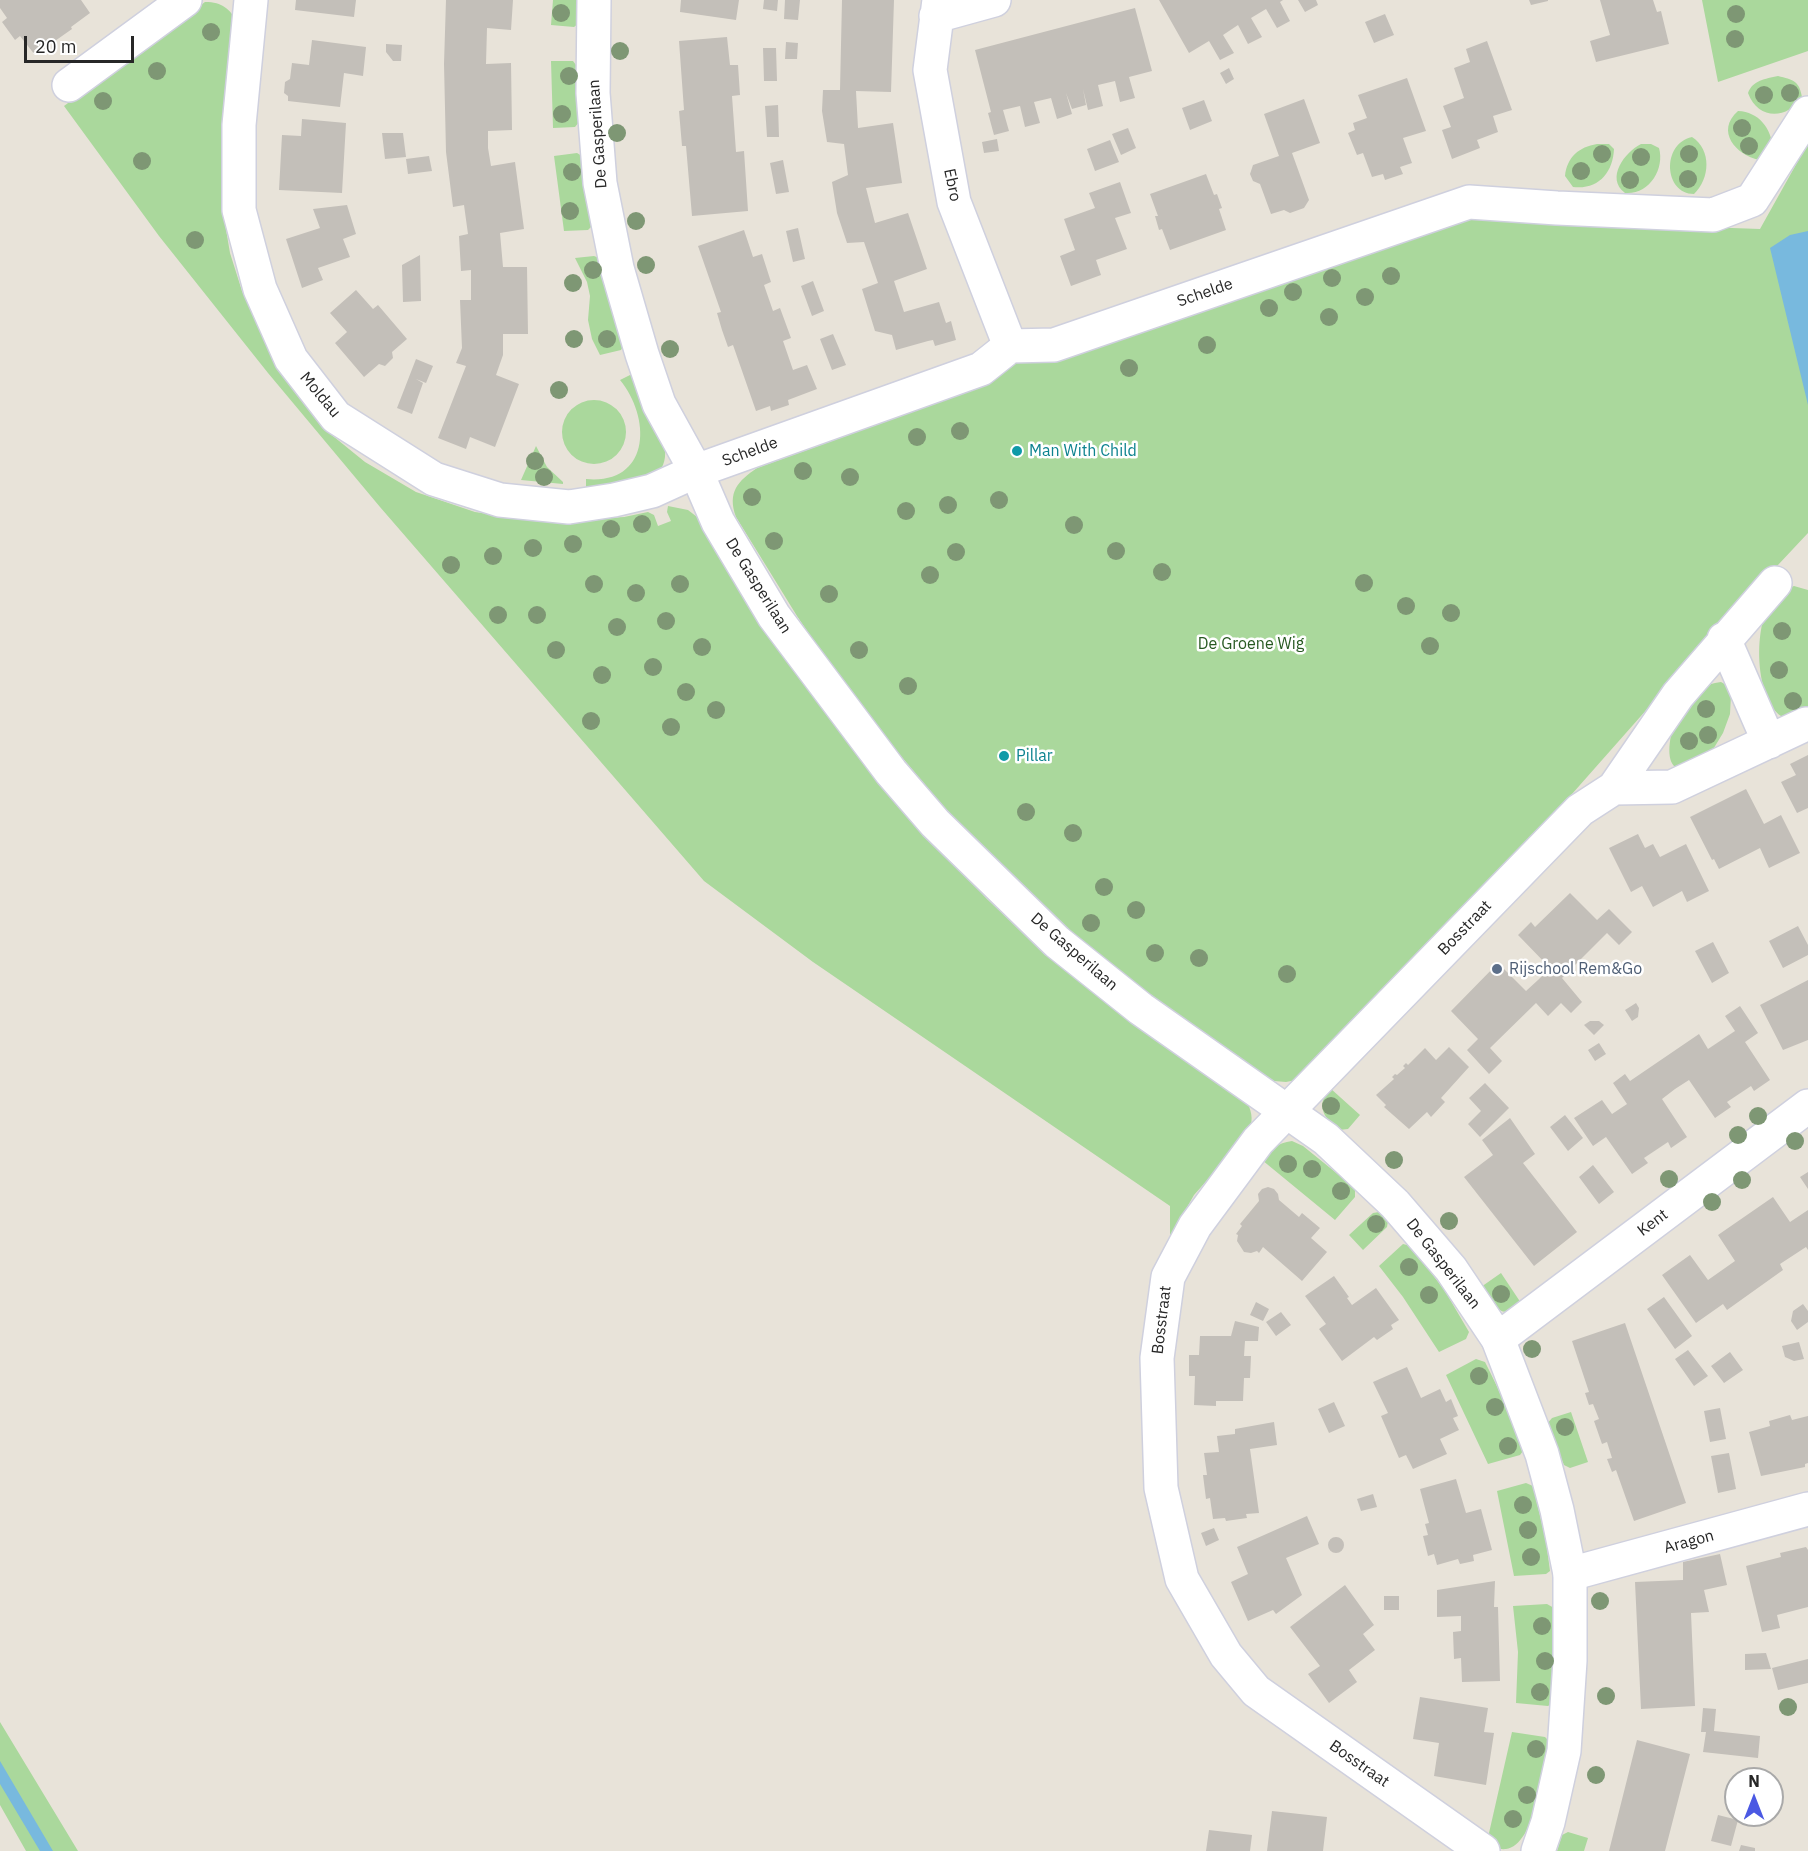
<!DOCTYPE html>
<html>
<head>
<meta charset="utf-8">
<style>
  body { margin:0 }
  #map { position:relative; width:1808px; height:1851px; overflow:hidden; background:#e8e3d9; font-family:"IBM Plex Sans",sans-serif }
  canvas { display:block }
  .north { position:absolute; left:1724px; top:1767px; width:60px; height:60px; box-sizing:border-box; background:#fff; border:2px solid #a9a9a9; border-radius:50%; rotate:0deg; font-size:16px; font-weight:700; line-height:24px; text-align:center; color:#272727 }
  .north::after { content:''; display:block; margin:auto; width:21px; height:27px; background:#4b59e3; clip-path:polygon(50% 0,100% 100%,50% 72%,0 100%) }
  .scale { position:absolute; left:24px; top:36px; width:110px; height:27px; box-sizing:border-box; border:3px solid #272727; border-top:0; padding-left:8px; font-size:18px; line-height:21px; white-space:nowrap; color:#272727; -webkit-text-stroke:4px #fff; paint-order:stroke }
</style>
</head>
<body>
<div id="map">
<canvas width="1808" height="1851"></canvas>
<div class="north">N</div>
<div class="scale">20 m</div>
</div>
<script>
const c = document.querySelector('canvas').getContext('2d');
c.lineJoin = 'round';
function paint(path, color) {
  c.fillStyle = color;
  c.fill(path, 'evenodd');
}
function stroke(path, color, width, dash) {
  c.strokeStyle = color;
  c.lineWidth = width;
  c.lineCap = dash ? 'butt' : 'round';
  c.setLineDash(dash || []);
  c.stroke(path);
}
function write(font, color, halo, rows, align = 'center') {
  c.font = font + ' "IBM Plex Sans",sans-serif';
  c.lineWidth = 5;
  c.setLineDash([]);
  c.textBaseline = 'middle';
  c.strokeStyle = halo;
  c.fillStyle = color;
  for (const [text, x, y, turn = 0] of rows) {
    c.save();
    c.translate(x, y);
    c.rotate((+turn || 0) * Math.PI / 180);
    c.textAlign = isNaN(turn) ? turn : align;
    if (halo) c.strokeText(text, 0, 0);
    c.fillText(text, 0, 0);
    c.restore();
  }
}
const green = new Path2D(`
  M553,0h26l-1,24 -4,3 -23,-2z
  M1702,0h106v51l-90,31z
  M205,2c18,0 24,7 33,20l-15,122 -2,36 2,32 7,41 12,38 34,76 20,27 32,38 37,30 51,30 59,20 69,10 80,-5 24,-5 6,3 4,11 13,-5 -4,-9 1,-6 20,4 13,10 60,101 81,114 83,96 62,68 56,52 204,151c6,12 6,20 1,32l-54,61 -24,42v-31l-357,-244 -109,-81 -324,-374 -112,-134 -109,-137 -95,-130z
  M551,61h22l3,4 3,57 -4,5 -22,1z
  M1778,76c15,4 21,4 24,21 -15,23 -44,23 -54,-4 5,-13 17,-14 30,-17z
  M1738,111c21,1 33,17 35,37l-14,12c-23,-5 -44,-29 -21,-49z
  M1692,137c20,13 18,42 2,57 -30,0 -33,-50 -2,-57z
  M1808,143v390l-91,97 -145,164 -276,286 -10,2 -12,-1 -89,-58 -107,-84 -60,-55 -76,-79 -89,-106 -56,-83 -61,-99c-9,-25 2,-36 21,-49l233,-84 17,-16 8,-5h31l403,-145 311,11z
  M1597,144h12l5,5c-1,24 -16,41 -41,38l-8,-11c2,-19 14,-29 32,-32z
  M1641,144h10l8,4c6,21 -10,47 -34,45 -20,-15 0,-41 16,-49z
  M577,153l5,3 10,70 -4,4 -24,1 -10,-75z
  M594,256l5,2 25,87 -3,5 -21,5 -8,-16 -4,-19 2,-24 -3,-14 -12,-24z
  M630,375l5,1 29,69c3,12 0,21 -7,30l-71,16v-12c64,6 66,-60 34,-99z
  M562 432a32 32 0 1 1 64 0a32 32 0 1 1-64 0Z
  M536,446l11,21 16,15v2l-42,-4z
  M1794,586l14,4v124c-9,3 -19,8 -27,2 -26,-18 -27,-85 -12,-111 5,-9 15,-15 25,-19z
  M1721,682l7,4 3,9 -1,19 -7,19 -14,23 -26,13c-3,-1 -7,-2 -9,-3 -9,-9 -3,-36 2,-46 5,-10 16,-22 24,-29 5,-6 13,-8 21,-9z
  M1330,1088l30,27 -12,14 -9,1c-15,-12 -24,-24 -9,-42z
  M1292,1141l11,5 52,42v9l-20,23 -73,-60c10,-11 15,-17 30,-19z
  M1379,1212l9,9 -1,6 -24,23 -14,-15 24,-22z
  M1403,1244l8,2 34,45 24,41 -3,7 -27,13 -36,-55 -24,-31z
  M1501,1273l22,33c-23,15 -30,-1 -42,-19z
  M1476,1359l9,3c15,29 27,58 38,89l-3,4 -32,9 -42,-89z
  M1571,1412l17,50 -18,6 -6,-3 -17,-41 5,-6z
  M1526,1483l7,3 13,55 4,30 -4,3 -32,2 -17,-85z
  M1547,1604l7,4 1,93 -7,5 -32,-3 2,-51 -5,-46z
  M0,1722l78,129h-52l-26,-46z
  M1512,1732l33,5 5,5c-5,24 -15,104 -44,107 -7,1 -15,-3 -21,-7l4,-9z
  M1568,1832l20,6 -4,13h-27l5,-16z`);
const water = new Path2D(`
  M1808,231v174l-38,-157 20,-13z
  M0,1761l53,90h-13l-40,-67z`);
const building = new Path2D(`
  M0,0h81l9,13 -19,14 1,2 -37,26 -15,-19 -5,4 -13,-18 5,-4 -7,-10z
  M296,0h60l-2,17 -59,-7z
  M446,0h67l-2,30 -24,-2 -1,36 25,-1 1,67 -24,1v17l3,18 24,-4 9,67 -24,4 3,34h24l1,67h-25v21l-7,20 23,9 -24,63 -25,-10 -4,12 -28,-11 28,-72 -10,-3 6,-15 -2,-48h11v-30l-10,1 -2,-35 9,-2 -4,-29 -11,2 -7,-55 -2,-88z
  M681,0h58l-3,20 -56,-8z
  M764,0h14l-1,11 -14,-2z
  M785,0h15l-2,20 -14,-1z
  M842,0h52l-3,92 -35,-1 2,37 35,-5 9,60 -36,5 9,35 33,-10 19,56 -33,12 10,31 35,-10 7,21 5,-2 5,19 -21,6 -2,-6 -5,1 -32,9 -4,-15 -17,-4 -13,-42 16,-6 -14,-41 -17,1 -10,-30 -5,-31 16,-7 -4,-31 -17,-2 -5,-31 1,-21h17z
  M1159,0h124l-3,2 10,19 -13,7 -11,-19 -15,9 11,19 -14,7 -10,-19 -15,10 11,18 -14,7 -11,-19 -20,12z
  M1298,0h18l2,5 -13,7z
  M1529,0h19v1l-17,4z
  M1600,0h53l4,12 4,-1 8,33 -73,18 -6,-21 20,-6z
  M1135,8l17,63 -23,6 6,21 -15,4 -5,-21 -17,4 5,21 -15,4 -5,-21 3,16 -14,4 -6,-16 6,21 -15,5 -6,-21 -17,4 6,21 -15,4 -5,-21 -17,4 6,21 -15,4 -6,-22 3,-1 -16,-62z
  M1385,14l9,21 -20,8 -9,-21z
  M727,37l3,28h8l2,30 -8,1 4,56 8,-1 4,60 -56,5 -6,-70h-4l-3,-35 5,-1 -5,-69z
  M312,40l54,7 -3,29 -19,-3 -4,34 -52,-6v-5l-4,-3 1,-11 5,-3 2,-16 17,2z
  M1487,41l25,69 -19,6 5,16 -21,8 3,8 -28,11 -10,-29 9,-3 -8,-21 21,-8 -10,-30 16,-6 -4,-13z
  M786,42l12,1 -1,16h-12z
  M386,44l16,1 -1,16h-8l-7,-9z
  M763,48h13l1,33h-13z
  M1229,68l5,11 -8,5 -6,-11z
  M1407,78l19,53 -23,7 9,25 -12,4 3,7 -18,6 -2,-6 -11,3 -9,-24 -6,2 -9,-22 7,-3 -2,-7 14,-5 -9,-23z
  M1304,99l16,44 -28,10 17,47 -5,8 -14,5 -6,-3 -13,4 -11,-30 -7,-3 -3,-7 3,-9 26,-9 -15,-42z
  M1204,100l8,21 -22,9 -8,-22z
  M778,105l1,32h-12l-2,-31z
  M302,119l44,4 -4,70 -63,-3 3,-55 19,1z
  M1128,128l8,20 -15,7 -9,-21z
  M382,133h21l3,24 -21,2z
  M997,139l2,12 -15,2 -2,-11z
  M1110,140l9,22 -24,9 -8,-22z
  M429,156l3,15 -24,3 -2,-15z
  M783,160l6,32 -13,2 -6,-31z
  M1206,174l8,21 3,-1 5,14 -3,1 7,21 -56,20 -8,-21 -3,1 -4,-14h3l-8,-22z
  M1120,182l11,31 -16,5 12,31 -31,11 5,15 -30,11 -11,-30 15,-6 -11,-31 31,-11 -6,-15z
  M347,205l9,29 -13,5 7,18 -32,11 5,12 -21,8 -16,-49 34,-11 -7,-19z
  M798,228l7,31 -12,3 -7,-31z
  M744,230l9,27 9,-3 9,28 -7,3 9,26 7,-3 11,30 -8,3 10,29 14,-5 10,24 -29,11 1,5 -18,6 -1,-5 -14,5 -23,-66 -5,2 -6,-17 -5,-17 4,-1 -23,-66z
  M420,255l1,46 -18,1 -1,-37z
  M813,281l11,30 -12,5 -11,-30z
  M356,290l17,19 5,-4 29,34 -15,13 1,6 -8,8 -6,-2 -15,13 -29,-34 12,-11 -17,-19z
  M833,334l13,31 -14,5 -12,-31z
  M416,359l17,7 -7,17 -10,-4 7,4 -11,31 -15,-6z
  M1808,755v53l-11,5 -16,-31 15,-7 -6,-11z
  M1746,789l18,35 17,-9 19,38 -31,15 -9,-20 -41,21 -5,-10 -2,1 -22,-43z
  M1638,834l7,14 8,-4 7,13 26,-13 23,47 -22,11 -5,-11 -29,16 -11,-21 -11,6 -22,-44z
  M1570,893l27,27 12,-11 23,23 -13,13 -12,-12 -45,45 20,24 -11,11 -10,-10 -13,13 -12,-13 -46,45 12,13 -13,13 -22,-24 11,-11 -27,-28 47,-48 28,28 12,-11 12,-12 -32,-33 13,-13 4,5z
  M1798,926l10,19v10l-25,13 -14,-27z
  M1713,942l16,31 -17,10 -17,-32z
  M1808,980v60l-25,10 -23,-45z
  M1636,1003l3,5 -1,9 -6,4 -7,-11z
  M1740,1006l18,27 -13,9 25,38 -16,11 -3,-5 -24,16 4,5 -16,11 -26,-38 -14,9 -13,10 25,38 -16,11 -3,-6 -24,16 4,5 -16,11 -26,-37 -13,9 -19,-28 28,-18 10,14 15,-10 -14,-21 12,-9 5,7 69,-47 9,15 27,-18 -10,-15z
  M1590,1021h9l5,4 -10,10 -10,-10z
  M1599,1043l7,11 -11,7 -7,-11z
  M1449,1047l20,20 -28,31 4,4 -14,15 -4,-5 -18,17 -25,-22 2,-2 -10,-10 18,-16 -2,-2 3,-3 2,1 8,-7 -2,-2 3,-3 2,2 17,-17 11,12z
  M1485,1083l24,25 -29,29 -12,-13 13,-13 -12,-13z
  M1565,1115l18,23 -15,13 -18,-24z
  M1510,1118l25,36 -12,9 54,69 -43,34 -70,-89 29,-22 -11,-15z
  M1593,1165l21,27 -15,12 -20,-27z
  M1808,1172v17l-8,-12z
  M1268,1187l6,2 4,5 1,6 20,17 3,-4 18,15 -9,10 16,14 -25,29 -39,-34 -4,6 -2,-2 -6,2 -7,-1 -7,-11 1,-6 -2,-1 6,-8 -2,-2 19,-23 -1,-7 4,-5z
  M1773,1197l17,25 18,-12v40l-2,-3 -26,17 3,6 -56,40 -4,-6 -27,19 -34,-48 28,-20 18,25 27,-19 -17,-26z
  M1334,1276l15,21 -2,1 5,7 24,-17 23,32 -8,5 2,4 -16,11 -3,-3 -32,24 -23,-32 7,-5 -21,-28z
  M1664,1297l28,39 -17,13 -28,-40z
  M1256,1302l13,7 -6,12 -13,-6z
  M1803,1304l5,7v11l-11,8 -6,-9 2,-10z
  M1281,1312l10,13 -15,11 -10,-14z
  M1235,1321l24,6 -1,14h-13l-1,15h7l-1,22h-6l-1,23h-27v5l-22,-1 1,-29h-6v-21h10l1,-19h31z
  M1625,1323l61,180 -52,18 -18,-51 -4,2 -5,-13 5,-1 -5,-16 -5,2 -8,-23 5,-2 -6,-15 -4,1 -4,-12 4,-1 -17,-51z
  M1799,1342l5,17 -10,2 -9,-4 -3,-11z
  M1688,1350l20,26 -14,10 -19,-27z
  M1730,1352l13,18 -19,13 -13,-17z
  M1407,1367l14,31 19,-9 6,13 5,-3 7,17 -5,2 6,12 -19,9 7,15 -34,15 -7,-14 -7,3 -18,-42 7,-3 -15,-31z
  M1334,1402l11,24 -16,7 -11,-24z
  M1720,1408l6,31 -16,3 -6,-31z
  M1790,1415l2,5 16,-4v47l-3,1v3l-44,9 -12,-44 21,-6 -1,-5z
  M1274,1422l3,23 -27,4 9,64 -13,1 1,4 -21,3 -1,-3 -12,1 -3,-21 -4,1 -3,-24h4l-3,-22 15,-1 -2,-16 18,-2v-5z
  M1729,1453l7,36 -18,4 -7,-37z
  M1456,1479l10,34 15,-4 11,41 -19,5 1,6 -14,3 -2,-5 -21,6 -3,-11 -6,2 -5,-20 5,-1 -3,-11 4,-1 -9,-34z
  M1373,1494l4,13 -16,4 -4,-12z
  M1307,1516l12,28 -33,14 16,37 -26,19 -3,-4 -25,11 -17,-39 17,-8 -11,-27z
  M1214,1528l5,12 -13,6 -5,-13z
  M1328 1545a8 8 0 1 1 16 0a8 8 0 1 1-16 0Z
  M1806,1547l2,3v57l-31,8 3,13 -18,4 -16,-66 35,-9 -1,-4z
  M1720,1554l7,31 -23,5 5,22 -18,1 4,93 -54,3 -6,-127 48,-2v-18z
  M1495,1581l-1,26h4l2,74 -38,1 -1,-24 -7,1 -1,-27 8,-1v-15l-24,1v-27z
  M1345,1585l29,40 -11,9 12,16 -26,20 8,12 -28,21 -21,-29 12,-8 -30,-39z
  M1384,1596h15v14h-15z
  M1766,1653l5,16 -26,1v-16z
  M1808,1659v24l-30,7 -6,-22z
  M1420,1697l68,11 -4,24 10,1 -8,52 -52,-9 5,-33 -26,-4z
  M1703,1708l13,1 -2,22 46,5 -2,22 -55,-6 3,-20h-5z
  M1637,1740l53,14 -25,97h-56z
  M1272,1811l55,6 -4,34h-56z
  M1718,1815l20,5 -7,26 -20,-5z
  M1209,1830l43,5 -2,16h-44z
  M1741,1845l14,3v3h-16z`);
const street = new Path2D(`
  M251,0l-12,125v85l21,79 31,70 45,58 98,62 66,21 69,7 45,-7 38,-9 44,-20
  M939,0l-9,70 24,132 56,144
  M936,16l58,-16
  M69,85l116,-85
  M1724,639l45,103
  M1614,788l58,-1 134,-63
  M1498,1339l310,-233
  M1570,1574l238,-65
  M1483,1851l-227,-160 -30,-36 -44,-76 -21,-91 -4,-130 11,-81 27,-51 63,-85 322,-331 34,-22 64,-93 97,-112`);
const secondary = new Path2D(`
  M594,0l-1,93 7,90 17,85 25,86 17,50 37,67 22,51 56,94 117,156 44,51 122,119 84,67 185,130 69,65 56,65 47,70 44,115 15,56 13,64v87l-6,90 -16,71 -10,29
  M696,471l285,-102 29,-23 44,-1 415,-143 88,6 156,7 39,-15 56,-87`);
const trees = [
  [561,13],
  [1736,14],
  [211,32],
  [1735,39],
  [620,51],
  [157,71],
  [569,76],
  [1790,93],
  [1764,95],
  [103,101],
  [562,114],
  [1742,128],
  [617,133],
  [1749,146],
  [1602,154],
  [1689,154],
  [1641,157],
  [142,161],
  [1581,171],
  [572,172],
  [1688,179],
  [1630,180],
  [570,211],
  [636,221],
  [195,240],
  [646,265],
  [593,270],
  [1391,276],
  [1332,278],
  [573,283],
  [1293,292],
  [1365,297],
  [1269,308],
  [1329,317],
  [574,339],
  [607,339],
  [1207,345],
  [670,349],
  [1129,368],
  [559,390],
  [960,431],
  [917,437],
  [535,461],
  [803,471],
  [544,477],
  [850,477],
  [752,497],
  [999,500],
  [948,505],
  [906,511],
  [642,524],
  [1074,525],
  [611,529],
  [774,541],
  [573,544],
  [533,548],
  [1116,551],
  [956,552],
  [493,556],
  [451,565],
  [1162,572],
  [930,575],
  [1364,583],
  [594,584],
  [680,584],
  [636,593],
  [829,594],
  [1406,606],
  [1451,613],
  [498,615],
  [537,615],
  [666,621],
  [617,627],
  [1782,631],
  [1430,646],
  [702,647],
  [556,650],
  [859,650],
  [653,667],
  [1779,670],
  [602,675],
  [908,686],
  [686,692],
  [1793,701],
  [1706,709],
  [716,710],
  [591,721],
  [671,727],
  [1708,735],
  [1689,741],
  [1026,812],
  [1073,833],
  [1104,887],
  [1136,910],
  [1091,923],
  [1155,953],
  [1199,958],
  [1287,974],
  [1331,1106],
  [1758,1116],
  [1738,1135],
  [1795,1141],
  [1394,1160],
  [1288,1164],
  [1312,1169],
  [1669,1179],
  [1742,1180],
  [1341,1191],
  [1712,1202],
  [1449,1221],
  [1376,1224],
  [1409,1267],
  [1501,1294],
  [1429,1295],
  [1532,1349],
  [1479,1376],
  [1495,1407],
  [1565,1427],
  [1508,1446],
  [1523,1505],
  [1528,1530],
  [1531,1557],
  [1600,1601],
  [1542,1626],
  [1545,1661],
  [1540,1692],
  [1606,1696],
  [1788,1707],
  [1536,1749],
  [1596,1775],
  [1527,1795],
  [1513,1819]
];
const markers = [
  [1017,451,6,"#0f9aa8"],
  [1004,756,6,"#0f9aa8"],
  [1497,969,6,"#5c6f8a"]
];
const streetNames = [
  ["De Gasperilaan",598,134,-94],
  ["Ebro",952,185,78],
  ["Schelde",1205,293,-19],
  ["Moldau",320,395,50],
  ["Schelde",750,452,-20],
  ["De Gasperilaan",758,586,58],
  ["Bosstraat",1465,928,-46],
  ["De Gasperilaan",1074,952,41],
  ["Kent",1653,1223,-37],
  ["De Gasperilaan",1443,1264,52],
  ["Bosstraat",1162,1320,-83],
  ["Aragon",1689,1542,-15],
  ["Bosstraat",1359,1764,35]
];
const cultureNames = [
  ["Man With Child",1029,451],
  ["Pillar",1016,756]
];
const parkNames = [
  ["De Groene Wig",1251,644]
];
const serviceNames = [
  ["Rijschool Rem&Go",1509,969]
];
paint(green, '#aad89c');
paint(water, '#78b9de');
paint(building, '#c3bfb9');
stroke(street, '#cfd0de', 36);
stroke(secondary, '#cfd0de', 36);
stroke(street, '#fff', 33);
stroke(secondary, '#fff', 33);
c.fillStyle = '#7e9774';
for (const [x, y] of trees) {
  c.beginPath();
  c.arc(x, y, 9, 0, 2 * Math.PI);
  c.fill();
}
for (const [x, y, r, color] of markers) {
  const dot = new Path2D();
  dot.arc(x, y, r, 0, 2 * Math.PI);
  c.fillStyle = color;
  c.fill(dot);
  stroke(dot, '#fff', 2);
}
write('16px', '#272727', '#fff', streetNames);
write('16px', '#0d838f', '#fff', cultureNames, 'left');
write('16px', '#275921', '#fff', parkNames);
write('16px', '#4e5e75', '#fff', serviceNames, 'left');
</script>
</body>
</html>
